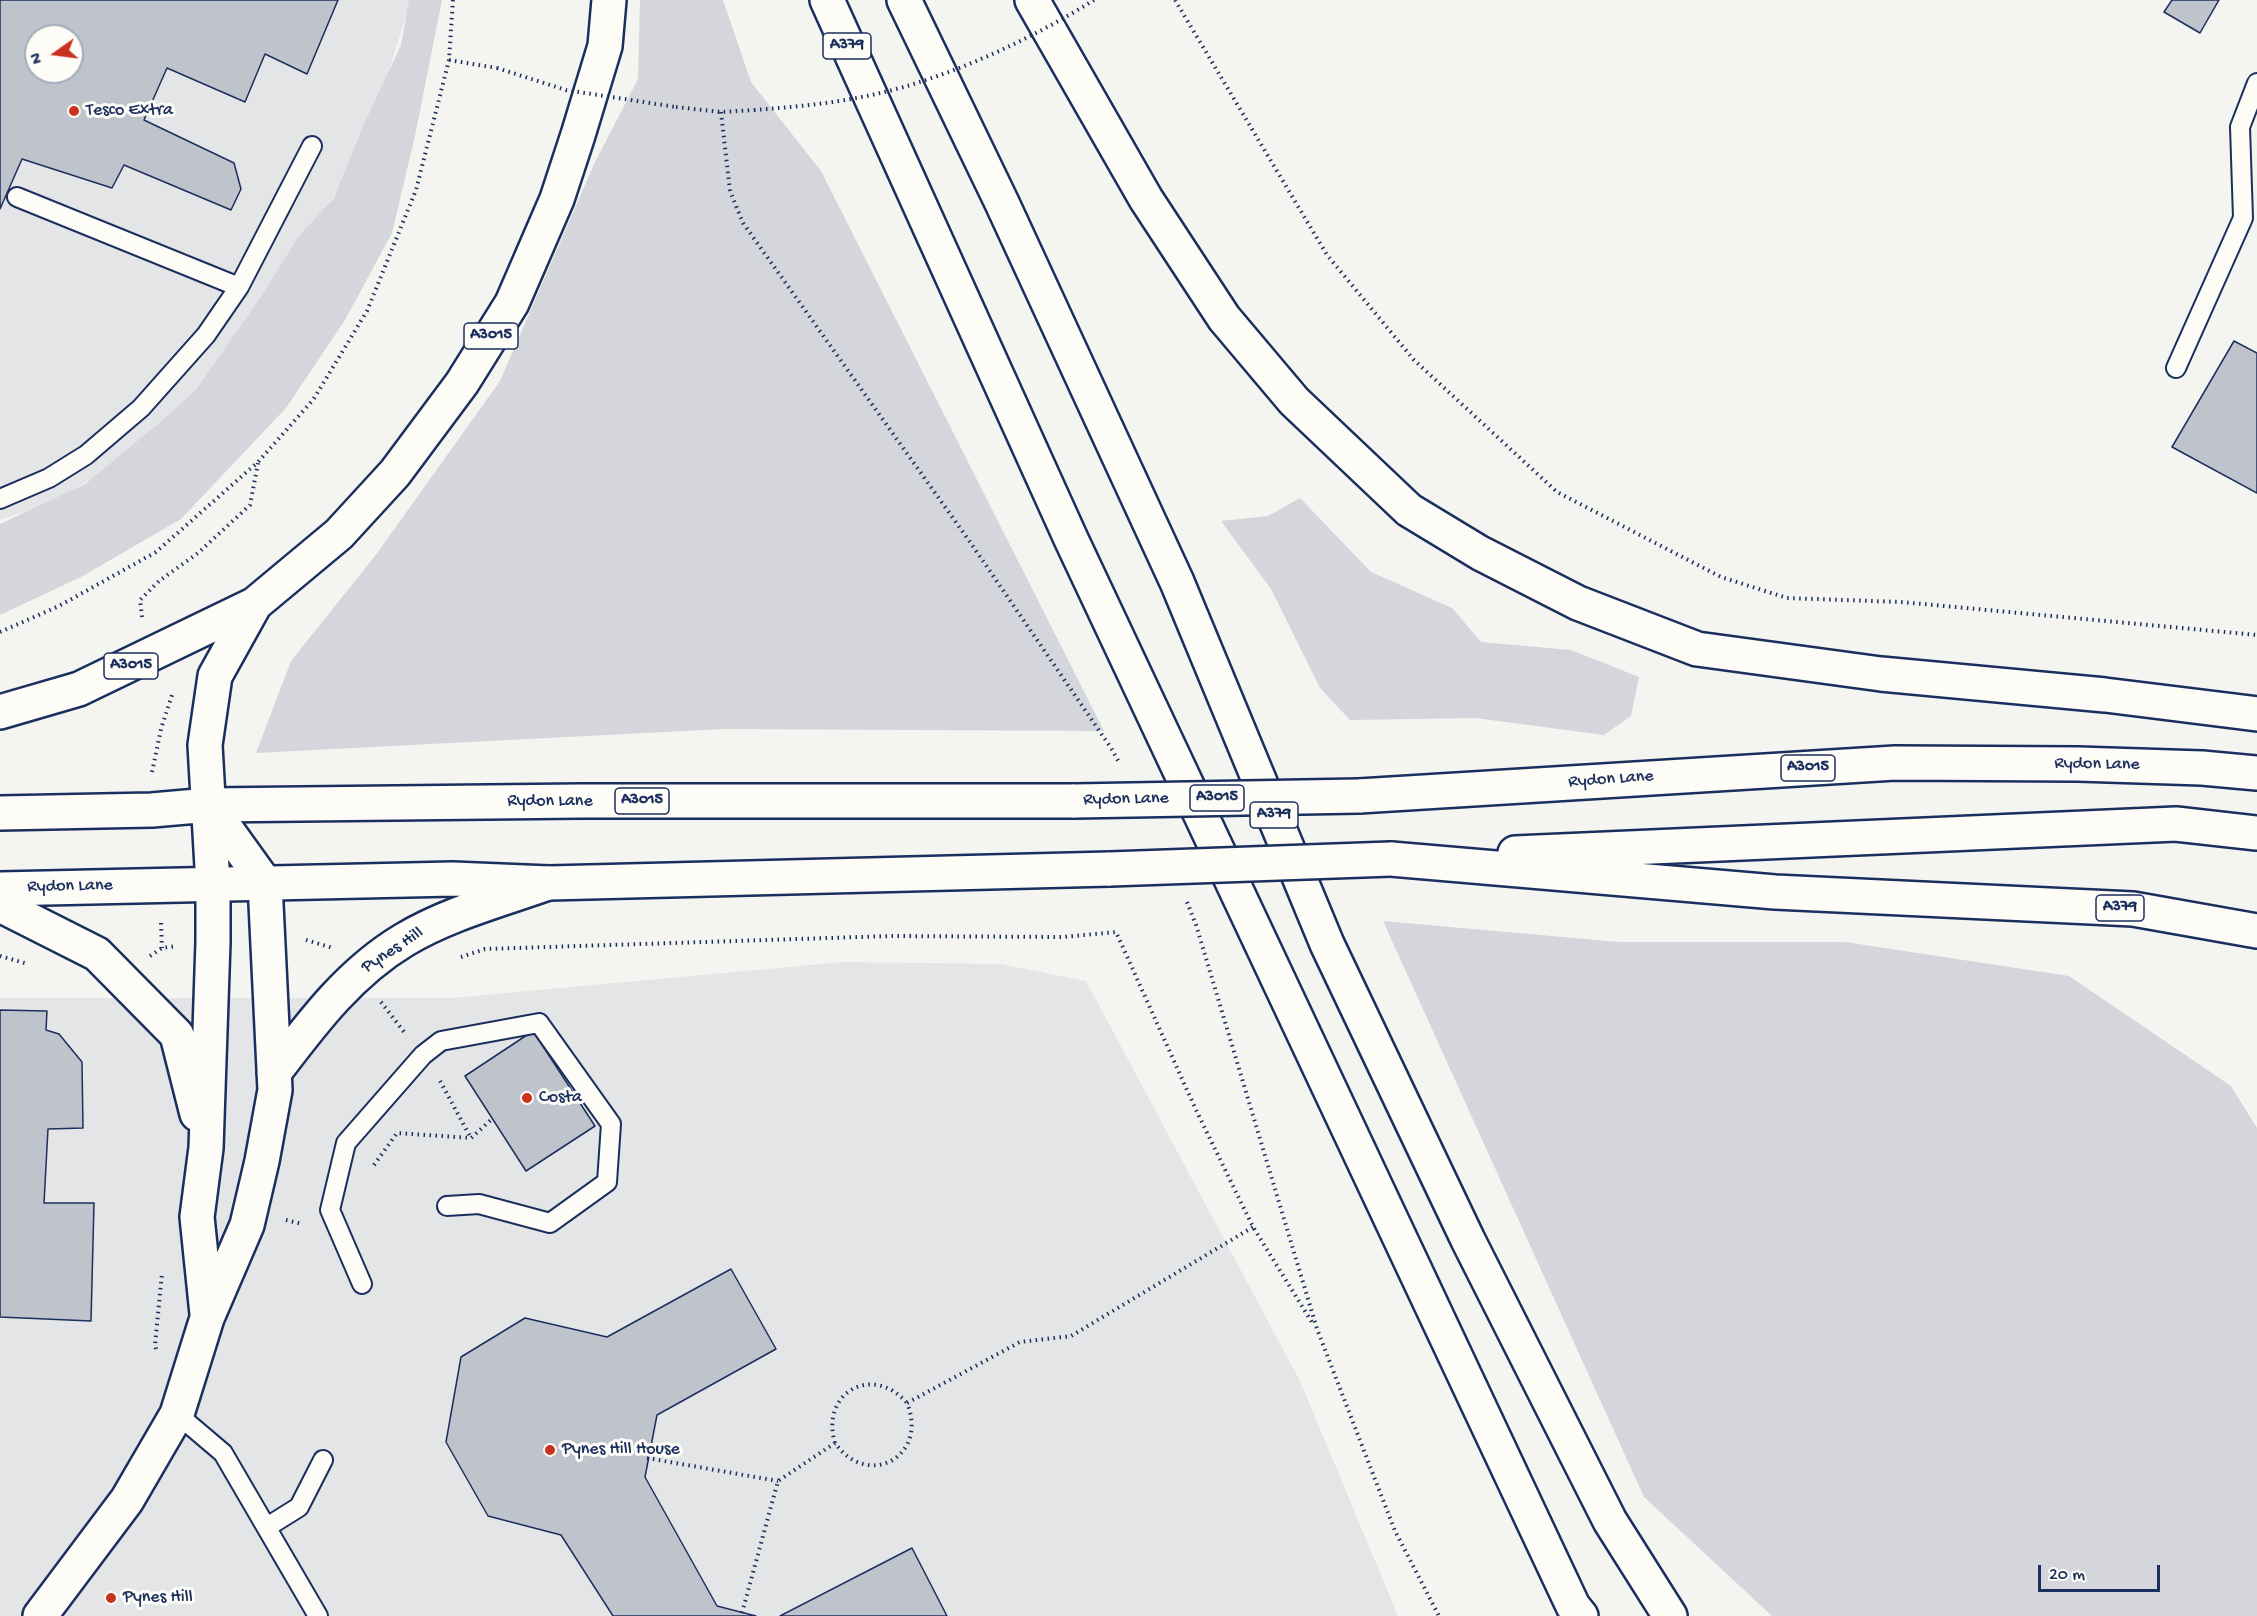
<!DOCTYPE html>
<html>
<head>
<meta charset="utf-8">
<style>
  body { margin:0 }
  #map { position:relative; width:2257px; height:1616px; overflow:hidden; background:#f4f4f1; font-family:"Gochi Hand",sans-serif }
  canvas { display:block }
  .north { position:absolute; left:24px; top:24px; width:60px; height:60px; box-sizing:border-box; background:#fdfcf7; border:2px solid #a3aaba; border-radius:50%; rotate:256deg; font-size:16px; font-weight:700; line-height:24px; text-align:center; color:#1b2f5e }
  .north::after { content:''; display:block; margin:auto; width:21px; height:27px; background:#c8321e; clip-path:polygon(50% 0,100% 100%,50% 72%,0 100%) }
  .scale { position:absolute; left:2038px; top:1565px; width:122px; height:27px; box-sizing:border-box; border:3px solid #1b2f5e; border-top:0; padding-left:8px; font-size:18px; line-height:21px; white-space:nowrap; color:#1b2f5e; -webkit-text-stroke:4px #fdfcf7; paint-order:stroke }
</style>
</head>
<body>
<div id="map">
<canvas width="2257" height="1616"></canvas>
<div class="north">N</div>
<div class="scale">20 m</div>
</div>
<script>
const c = document.querySelector('canvas').getContext('2d');
c.lineJoin = 'round';
function paint(path, color) {
  c.fillStyle = color;
  c.fill(path, 'evenodd');
}
function stroke(path, color, width, dash) {
  c.strokeStyle = color;
  c.lineWidth = width;
  c.lineCap = dash ? 'butt' : 'round';
  c.setLineDash(dash || []);
  c.stroke(path);
}
function write(font, color, halo, rows, align = 'center') {
  c.font = font + ' "Gochi Hand",sans-serif';
  c.lineWidth = 6;
  c.setLineDash([]);
  c.textBaseline = 'middle';
  c.strokeStyle = halo;
  c.fillStyle = color;
  for (const [text, x, y, turn = 0] of rows) {
    c.save();
    c.translate(x, y);
    c.rotate((+turn || 0) * Math.PI / 180);
    c.textAlign = isNaN(turn) ? turn : align;
    if (halo) c.strokeText(text, 0, 0);
    c.fillText(text, 0, 0);
    c.restore();
  }
}
const built = new Path2D(`
  M0,0h411l-44,140 -95,159 -108,137 -112,66 -52,18zM36,36h36v36h-36z
  M843,962l158,2 85,17 214,400 98,235h-1398v-618h452z`);
const green = new Path2D(`
  M409,0h33l-27,136 -23,97 -47,87 -59,88 -105,111 -100,58 -81,38v-91l85,-40 72,-59 39,-35 64,-92 39,-62 35,-38 30,-74 37,-79z
  M640,0h83l28,82 70,89 283,560 -381,-2 -467,24 35,-92 84,-105 125,-175 94,-217 44,-85z
  M1300,498l71,74 81,36 29,34 90,8 68,27 -8,39 -27,19 -129,-17 -125,2 -30,-32 -49,-99 -50,-68 47,-5z
  M1383,921l236,21h226l224,34 162,110 26,42v488h-485l-128,-119z`);
const building = new Path2D(`
  M0,0h338l-31,74 -42,-20 -20,48 -78,-34 -23,52 90,43 7,26 -10,21 -107,-45 -12,23 -90,-29 -22,50zM36,36h36v36h-36z
  M2172,0h47l-19,33 -36,-21z
  M2234,341l23,12v140l-85,-46z
  M0,1010l47,1 -1,19 13,4 23,28 1,66 -35,1 -4,74h50l-3,118 -91,-4z
  M533,1031l62,95 -69,45 -61,-95z
  M731,1269l45,80 -119,66 -12,62 72,129 39,10h-143l-52,-81 -73,-19 -42,-74 15,-85 64,-39 82,19z
  M912,1548l35,68h-167z`);
const path = new Path2D(`
  M1175,0l152,255 87,105 143,132 164,85 66,21 114,4 356,33
  M449,60l48,8
  M676,107l45,5 33,-2
  M721,112l9,79 13,32 227,319 141,206 9,16
  M142,617l-2,-17 19,-19 39,-28 52,-48 8,-42
  M0,632l59,-26 97,-54 102,-90 55,-62 54,-89 49,-121 33,-130 4,-60
  M152,772l9,-43 11,-34
  M1187,902l9,23 121,404 78,202 44,85
  M161,923l1,25
  M306,940l27,8
  M0,956l28,8
  M150,956l12,-8 14,-2
  M461,957l24,-8 407,-13 171,1 53,-5 80,178 57,117 60,97
  M381,1002l23,30
  M440,1081l31,57
  M374,1165l23,-32 74,5 21,-19
  M286,1220l16,4
  M156,1349l-1,-4 7,-72
  M835,1443c-15,-50 37,-80 72,-40
  M647,1458l131,23
  M742,1613l36,-132 57,-38c33,47 94,13 72,-40l113,-61 51,-6 182,-109`);
const lane = new Path2D(`
  M17,197l222,90
  M2176,368l67,-150 -3,-91 17,-44
  M0,499l49,-21 37,-23 55,-47 65,-73 33,-48 73,-141
  M362,1284l-32,-74 16,-67 77,-88 18,-14 98,-18 72,101 -4,58 -57,41 -71,-19 -32,2
  M177,1414l46,39 95,163
  M267,1527l32,-20 24,-47`);
const street = new Path2D(`
  M0,905l97,49 80,81 20,79
  M274,1073c38,-50 75,-100 130,-133 43,-26 96,-40 144,-57
  M207,1314l-10,-97 9,-69 7,-206v-57
  M40,1616l87,-116 50,-86 30,-96 40,-93 15,-64 13,-71 -10,-207 -56,-78`);
const primary = new Path2D(`
  M827,0l244,539 502,1067 8,10
  M904,0l98,203 175,379 150,362 141,296 142,281 60,95
  M1032,0l114,199 78,119 70,83 115,109 71,43 98,50 119,46 184,25 224,21 152,19
  M0,712l79,-23 176,-85 84,-70 56,-61 67,-90 50,-80 45,-104 21,-64 27,-89 4,-46
  M1359,796l536,-33 183,1 124,4 55,5
  M0,813l152,-3 57,-5 372,-4h494
  M1515,853l661,-29 81,9
  M1391,859l384,33 358,17 124,22
  M213,885l-8,-140 10,-69 40,-72
  M0,889l453,-10 96,4 561,-14`);
const pathBridge = new Path2D(`
  M497,68l69,22 110,17
  M754,110c41,-3 82,-7 122,-16 72,-16 156,-55 218,-94`);
const primaryBridge = new Path2D(`
  M1075,801l284,-5
  M1110,869l281,-10`);
const markers = [
  [74,111,6,"#c8321e"],
  [527,1098,6,"#c8321e"],
  [550,1450,6,"#c8321e"],
  [111,1598,6,"#c8321e"]
];
const shields = [
  [847,46,48],
  [491,336,54],
  [131,666,54],
  [1808,768,54],
  [1217,798,54],
  [642,801,54],
  [1274,815,48],
  [2120,908,48]
];
const shieldNames = [
  ["A379",847,46],
  ["A3015",491,336],
  ["A3015",131,666],
  ["A3015",1808,768],
  ["A3015",1217,798],
  ["A3015",642,801],
  ["A379",1274,815],
  ["A379",2120,908]
];
const poiNames = [
  ["Tesco Extra",86,111],
  ["Costa",539,1098],
  ["Pynes Hill House",562,1450],
  ["Pynes Hill",123,1598]
];
const streetNames = [
  ["Rydon Lane",2097,765,1],
  ["Rydon Lane",1611,780,-4],
  ["Rydon Lane",1126,800,-1],
  ["Rydon Lane",550,802],
  ["Rydon Lane",70,887,-1],
  ["Pynes Hill",393,951,-33]
];
paint(built, '#e4e5e6');
paint(green, '#d4d6db');
paint(building, '#bfc3cc');
stroke(building, '#1b2f5e', 1.5);
stroke(lane, '#1b2f5e', 22);
stroke(street, '#1b2f5e', 38);
stroke(primary, '#1b2f5e', 38);
stroke(path, '#1b2f5e', 4, [1.5, 4.5]);
stroke(lane, '#fdfcf7', 18);
stroke(street, '#fdfcf7', 33);
stroke(primary, '#fdfcf7', 33);
stroke(primaryBridge, '#1b2f5e', 38, []);
stroke(pathBridge, '#1b2f5e', 4, [1.5, 4.5]);
stroke(primaryBridge, '#fdfcf7', 33);
for (const [x, y, r, color] of markers) {
  const dot = new Path2D();
  dot.arc(x, y, r, 0, 2 * Math.PI);
  c.fillStyle = color;
  c.fill(dot);
  stroke(dot, '#fdfcf7', 2);
}
for (const [x, y, w] of shields) {
  const box = new Path2D();
  box.roundRect(x - w / 2, y - 13, w, 26, 4.5);
  c.fillStyle = '#fdfcf7';
  c.fill(box);
  stroke(box, '#1b2f5e', 1.5);
}
write('bold 16px', '#1b2f5e', null, shieldNames);
write('18px', '#1b2f5e', '#fdfcf7', poiNames, 'left');
write('18px', '#1b2f5e', '#fdfcf7', streetNames);
</script>
</body>
</html>
